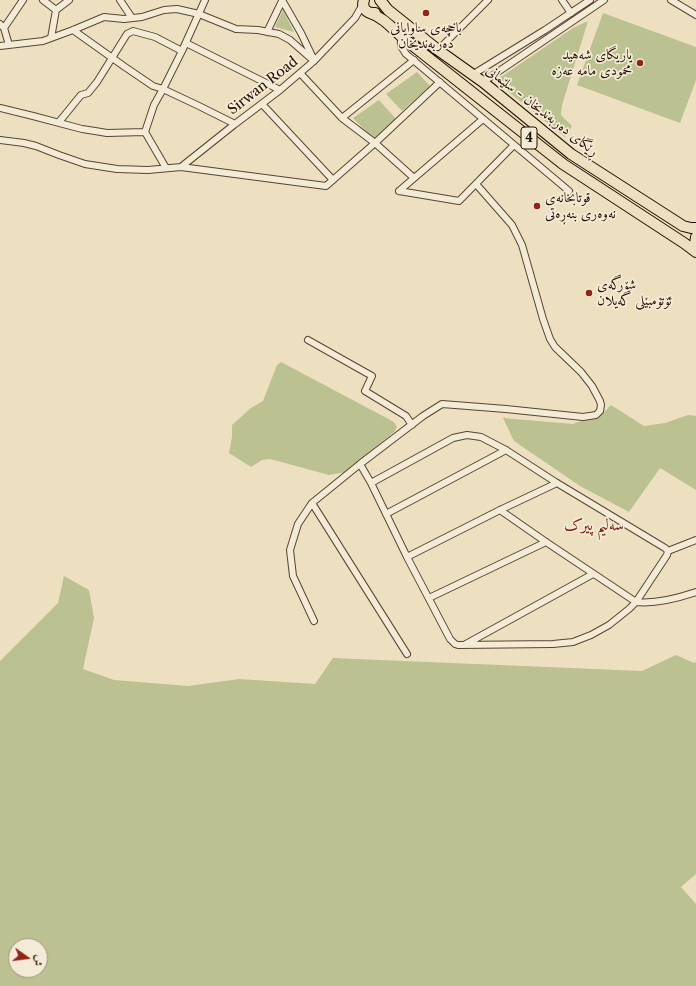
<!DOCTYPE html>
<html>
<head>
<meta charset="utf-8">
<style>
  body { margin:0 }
  #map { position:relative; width:696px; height:986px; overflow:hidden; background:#ede0c0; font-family:"Libre Caslon Text",Amiri,serif }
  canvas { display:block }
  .north { position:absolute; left:8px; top:938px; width:40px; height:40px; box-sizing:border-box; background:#f3ebd6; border:1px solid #a19381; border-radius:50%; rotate:104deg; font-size:11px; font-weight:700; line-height:16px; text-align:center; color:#271002 }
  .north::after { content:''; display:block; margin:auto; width:14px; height:18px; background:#8f2418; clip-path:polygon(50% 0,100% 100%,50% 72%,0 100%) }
</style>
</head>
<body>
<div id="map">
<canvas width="696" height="986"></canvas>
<div class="north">ش</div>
</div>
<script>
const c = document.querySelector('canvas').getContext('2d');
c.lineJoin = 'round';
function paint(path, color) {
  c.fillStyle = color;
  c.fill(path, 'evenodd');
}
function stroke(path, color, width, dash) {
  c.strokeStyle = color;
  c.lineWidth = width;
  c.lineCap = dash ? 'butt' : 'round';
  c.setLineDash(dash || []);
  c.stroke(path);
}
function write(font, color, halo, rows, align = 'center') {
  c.font = font + ' "Libre Caslon Text",Amiri,serif';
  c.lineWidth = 3.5;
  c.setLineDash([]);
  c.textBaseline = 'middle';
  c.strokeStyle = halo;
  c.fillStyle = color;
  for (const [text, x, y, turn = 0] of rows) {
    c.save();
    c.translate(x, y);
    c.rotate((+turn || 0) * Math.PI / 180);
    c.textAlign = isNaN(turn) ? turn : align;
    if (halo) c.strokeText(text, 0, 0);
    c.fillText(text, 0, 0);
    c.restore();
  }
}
const green = new Path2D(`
  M283,10l11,22 -19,-5z
  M603,13l93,34v33l-16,43 -103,-38z
  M588,21l-26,84 -1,10 11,11 -7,11 -70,-56 78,-53z
  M417,72l13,14 -28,25 -16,-17z
  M379,100l17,19 -23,20 -20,-21z
  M281,362l113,60 3,5 -3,5 -48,40 -17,3 -59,-16 -8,1 -11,7 -22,-14 3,-16v-12l19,-17 12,-7 14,-36z
  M611,405l33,21 21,-3 23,-8 8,1v74l-36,-22 -31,44 -49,-26 -66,-45 -11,-23 70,6 31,-12z
  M64,576l25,14 5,28 -11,51 31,11 74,6 51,-7 76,5 18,-26 309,13 34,-16 18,8 2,-1v212l-15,13 15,17v82h-696v-325l58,-58zM16,946h24v24h-24z`);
const minor = new Path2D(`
  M43,0l13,10
  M120,0l12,18
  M282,0l19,33 12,25
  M562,0l9,13
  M671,0l25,15
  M0,24l4,4 5,17
  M4,28l19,-28
  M73,30l52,37 28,19 10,3 36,17 36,18
  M267,32l15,-31
  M402,37c-3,8 0,11 4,17l163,137
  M51,38l5,-28 13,-10
  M186,43l94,47
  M0,46l43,-5 30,-11 31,-13 20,2 18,-2 22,-7 13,-1 22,5 37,15 22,1 21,4 11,6 24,21
  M438,50l50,-50
  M300,73l42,45 33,25 39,35
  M472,75l73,-45 45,-30
  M483,82l121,-82
  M262,104l71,76
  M0,108l33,8 49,13 13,2 12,2 38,-1 21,36
  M342,118l72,-58
  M59,122l22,-27 7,-2 9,-11 30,-48 6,-3 22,6 27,14
  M145,132l9,-27 9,-16 19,-38 23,-51
  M0,140l24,3 12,3 23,9 26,9 32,5 31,1 33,-3 145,19 49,-43 65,-61
  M181,167l54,-43 45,-34 34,-29 41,-43 8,-14
  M399,191l60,10 55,-56
  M399,191l84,-72
  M308,340l64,36 -7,15 41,25 6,9
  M360,464l11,19 36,74 43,82 5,5 3,1 95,-1 20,-2 18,-7 18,-10 20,-16 7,-7 31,-47c1,-3 1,-5 -2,-7l-108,-65 -51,-33 -25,-13 -14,-2 -14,3 -82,45
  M312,503l95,151
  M500,510l46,32 90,60c18,2 42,-4 60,-10
  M386,514l120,-64
  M668,551l28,-11
  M407,557l93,-47 57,-27
  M429,598l117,-56
  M314,621l-21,-45 -3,-26 8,-26 14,-21 48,-39 63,-48 19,-12 64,5 77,8 13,-2 4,-4 1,-6 -1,-4 -8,-15 -11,-14 -26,-25 -5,-8 -7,-20 -21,-74 -10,-20 -36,-41
  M466,644l127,-70`);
const trunk = new Path2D(`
  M364,0c-3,8 3,14 11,13
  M380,0l8,10 50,40 45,32 88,72 112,72 8,2h5
  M370,13c13,4 22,15 32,24l161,127 121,79 12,9
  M696,237l-1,7 1,4`);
const markers = [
  [426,13,4,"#8f2418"],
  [640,63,4,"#8f2418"],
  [537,206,4,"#8f2418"],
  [589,293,4,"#8f2418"]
];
const shields = [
  [529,138,16]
];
const shieldNames = [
  ["4",529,138]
];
const poiNames = [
  ["باخچەی ساوایانی",426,28,"center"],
  ["دەربەندیخان",426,44,"center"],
  ["یاریگاى شه‌هید",632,55,"right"],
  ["محمودى مامه‌ عه‌زه",632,71,"right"],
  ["قوتابخانەی",545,198],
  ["نەوەری بنەڕەتی",545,214],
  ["شۆرگه‌ى",597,285],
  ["ئۆتۆمبێلى گه‌یلان",597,301]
];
const streetNames = [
  ["Sirwan Road",263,86,-38],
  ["ڕێگای دەربەندیخان - سلێمانی",542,111,38]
];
const quarterNames = [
  ["سەلیم پیرک",594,525]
];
paint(green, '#bbc191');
stroke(minor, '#584432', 8);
stroke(trunk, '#271002', 12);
stroke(minor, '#f3ebd6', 6);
stroke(trunk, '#ede0c0', 10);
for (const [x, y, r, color] of markers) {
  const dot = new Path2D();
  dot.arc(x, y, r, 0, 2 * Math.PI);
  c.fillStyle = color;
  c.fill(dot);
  stroke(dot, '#f3ebd6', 1.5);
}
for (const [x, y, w] of shields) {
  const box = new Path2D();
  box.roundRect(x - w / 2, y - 11, w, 22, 3);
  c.fillStyle = '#f3ebd6';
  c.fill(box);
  stroke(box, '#271002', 1);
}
write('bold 13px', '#271002', null, shieldNames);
write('14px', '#271002', '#f3ebd6', poiNames, 'left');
write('14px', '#271002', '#f3ebd6', streetNames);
write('16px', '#7a1f14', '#f3ebd6', quarterNames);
</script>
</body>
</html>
